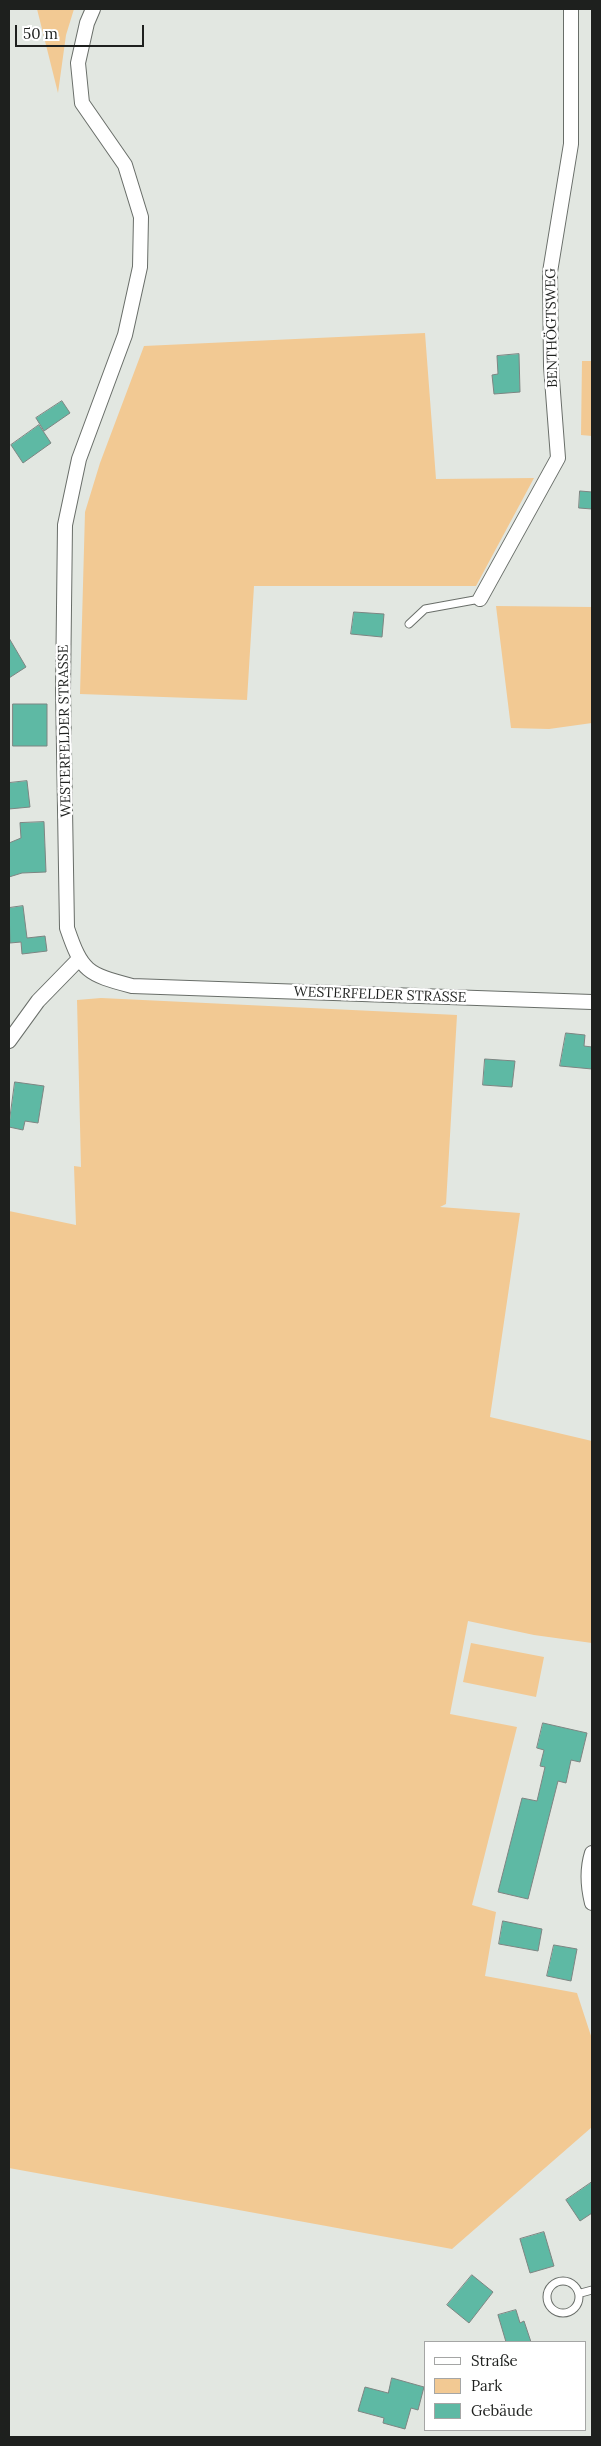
<!DOCTYPE html>
<html>
<head>
<meta charset="utf-8">
<style>
  body { margin:0 }
  #map { position:relative; width:601px; height:2446px; overflow:hidden; background:#e2e7e1; font-family:Lora,serif }
  canvas { display:block }
  .frame { position:absolute; inset:0; border:10px solid #1e201e; pointer-events:none }
  .legend { position:absolute; left:424px; top:2341px; width:162px; height:90px; box-sizing:border-box; background:#fff; border:1px solid #a5a6a5; margin:0; padding:6px 9px; list-style:none; font-size:15px; color:#1e201e }
  .legend li { display:flex; align-items:center; gap:10px; height:25px }
  .legend b { width:25px; border:1px solid #a5a6a5 }
  .scale { position:absolute; left:15px; top:25px; width:129px; height:22px; box-sizing:border-box; border:2px solid #1e201e; border-top:0; padding-left:6px; font-size:15px; line-height:18px; white-space:nowrap; color:#1e201e; -webkit-text-stroke:4px #fff; paint-order:stroke }
</style>
</head>
<body>
<div id="map">
<canvas width="601" height="2446"></canvas>
<div class="frame"></div>
<ul class="legend">
<li><b style="height:6px;background:#fff"></b>Straße</li>
<li><b style="height:14px;background:#f2c993"></b>Park</li>
<li><b style="height:14px;background:#5eb9a4"></b>Gebäude</li>
</ul>
<div class="scale">50 m</div>
</div>
<script>
const c = document.querySelector('canvas').getContext('2d');
c.lineJoin = 'round';
function paint(path, color) {
  c.fillStyle = color;
  c.fill(path, 'evenodd');
}
function stroke(path, color, width, dash) {
  c.strokeStyle = color;
  c.lineWidth = width;
  c.lineCap = dash ? 'butt' : 'round';
  c.setLineDash(dash || []);
  c.stroke(path);
}
function write(font, color, halo, rows, align = 'center') {
  c.font = font + ' Lora,serif';
  c.lineWidth = 5;
  c.setLineDash([]);
  c.textBaseline = 'middle';
  c.strokeStyle = halo;
  c.fillStyle = color;
  for (const [text, x, y, turn = 0] of rows) {
    c.save();
    c.translate(x, y);
    c.rotate((+turn || 0) * Math.PI / 180);
    c.textAlign = isNaN(turn) ? turn : align;
    if (halo) c.strokeText(text, 0, 0);
    c.fillText(text, 0, 0);
    c.restore();
  }
}
const green = new Path2D(`
  M37,9h37l-8,26 -8,58z
  M425,333l11,146 98,-1 -58,108h-222l-7,114 -167,-6 5,-182 15,-49 44,-117z
  M582,361h10v75l-11,-1z
  M496,606l96,1v116l-43,6 -38,-1z
  M101,998l356,17 -11,189 -6,3 80,6 -30,204 102,24v202l-58,-8 -66,-14 -18,93 67,13 -45,178 24,7 -11,64 92,17 15,46v88l-140,122 -443,-81v-957l67,14 -2,-59 7,1 -4,-167z
  M471,1643l73,14 -8,40 -73,-15z`);
const building = new Path2D(`
  M519,354l1,38 -26,2 -2,-19 6,-1 -1,-18z
  M62,401l8,12 -26,18 -8,-13z
  M39,425l12,18 -28,20 -12,-18z
  M580,491l12,1v17l-13,-1z
  M354,612l30,2 -2,23 -31,-3z
  M9,638l17,29 -17,11z
  M13,704h34v42h-34z
  M27,781l3,26 -21,2v-26z
  M44,822l2,50 -24,1 -13,4v-34l12,-5 -1,-15z
  M23,906l4,32 18,-2 2,15 -25,3 -1,-12 -11,1 -1,-35z
  M566,1033l19,2 -1,11 8,1v22l-32,-3z
  M485,1059l30,2 -3,26 -29,-2z
  M15,1082l29,4 -6,37 -13,-2 -2,9 -14,-3z
  M543,1723l44,10 -7,29 -9,-2 -5,23 -8,-2 -30,118 -30,-7 24,-94 15,3 8,-34 -5,-1 4,-16 -7,-2z
  M503,1921l39,8 -4,22 -39,-7z
  M554,1945l23,4 -6,32 -24,-5z
  M592,2182v31l-12,8 -14,-21z
  M544,2232l10,34 -24,7 -10,-34z
  M472,2275l21,17 -24,31 -22,-18z
  M516,2310l4,13 4,-2 7,21h-25l-8,-27z
  M392,2378l32,9 -6,23 -7,-2 -6,21 -22,-6 1,-5 -26,-7 7,-24 23,6z`);
const service = new Path2D(`
  M409,624l16,-15 55,-10
  M547 2297a16 16 0 1 1 32 0a16 16 0 1 1-32 0Z
  M581,2293l11,-3`);
const minor = new Path2D(`
  M93,9l-6,14 -9,40 4,40 43,62 16,52 -1,50 -15,68 -46,124 -14,66 -2,165 4,238c15,44 20,46 65,58l460,16
  M480,599l78,-141 -7,-92 -1,-94 21,-128v-135
  M9,1041l29,-40 40,-41
  M592,1853c-5,16 -4,34 0,50`);
const streetNames = [
  ["BENTHÖGTSWEG",552,328,-91],
  ["WESTERFELDER STRASSE",65,731,-91],
  ["WESTERFELDER STRASSE",380,995,2]
];
paint(green, '#f2c993');
paint(building, '#5eb9a4');
stroke(building, '#7d8582', 1);
stroke(service, '#696e69', 9);
stroke(minor, '#696e69', 16);
stroke(service, '#fff', 7);
stroke(minor, '#fff', 14);
write('14px', '#1e201e', '#fff', streetNames);
</script>
</body>
</html>
